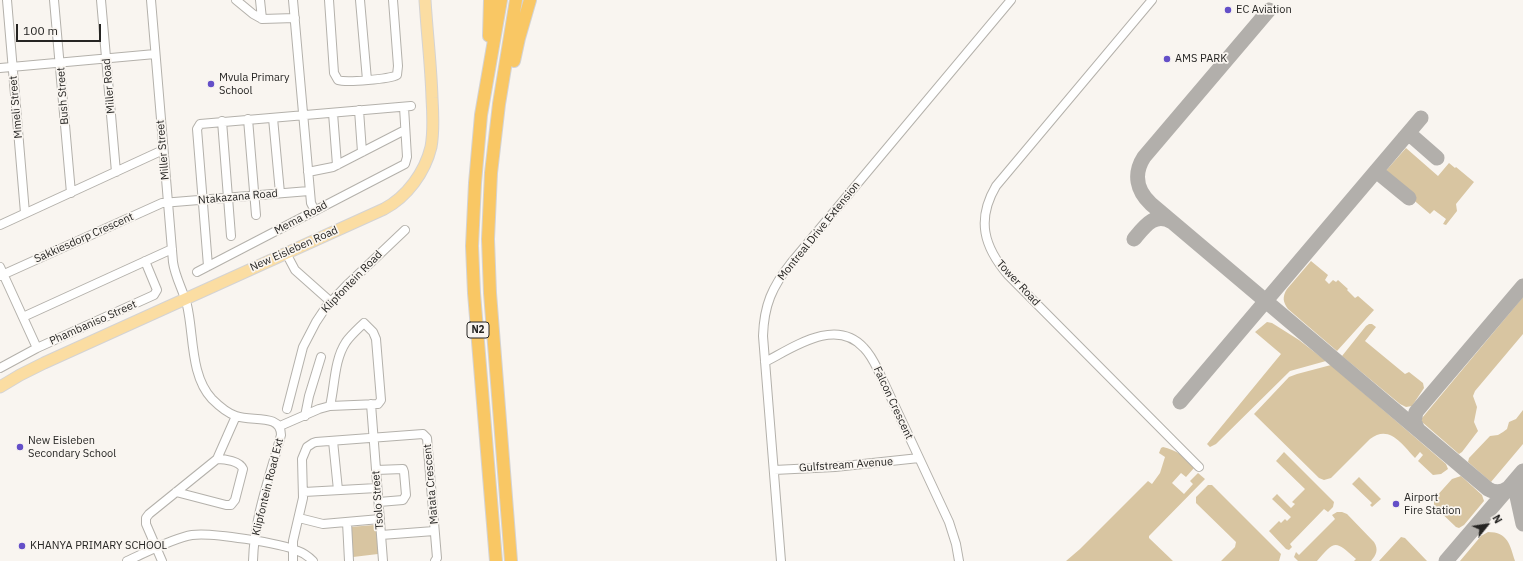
<!DOCTYPE html>
<html>
<head>
<meta charset="utf-8">
<style>
  body { margin:0 }
  #map { position:relative; width:1523px; height:561px; overflow:hidden; background:#f9f5f0; font-family:"IBM Plex Sans",sans-serif }
  canvas { display:block }
  .north { position:absolute; left:1467px; top:505px; width:40px; height:40px; -webkit-text-stroke:3px #f9f5f0; paint-order:stroke; rotate:60deg; font-size:11px; font-weight:700; line-height:16px; text-align:center; color:#262523 }
  .north::after { content:''; display:block; margin:auto; width:14px; height:18px; background:#262523; clip-path:polygon(50% 0,100% 100%,50% 72%,0 100%) }
  .scale { position:absolute; left:16px; top:24px; width:85px; height:18px; box-sizing:border-box; border:2px solid #262523; border-top:0; padding-left:5px; font-size:12px; line-height:14px; white-space:nowrap; color:#262523; -webkit-text-stroke:3px #f9f5f0; paint-order:stroke }
</style>
</head>
<body>
<div id="map">
<canvas width="1523" height="561"></canvas>
<div class="north">N</div>
<div class="scale">100 m</div>
</div>
<script>
const c = document.querySelector('canvas').getContext('2d');
c.lineJoin = 'round';
function paint(path, color) {
  c.fillStyle = color;
  c.fill(path, 'evenodd');
}
function stroke(path, color, width, dash) {
  c.strokeStyle = color;
  c.lineWidth = width;
  c.lineCap = dash ? 'butt' : 'round';
  c.setLineDash(dash || []);
  c.stroke(path);
}
function write(font, color, halo, rows, align = 'center') {
  c.font = font + ' "IBM Plex Sans",sans-serif';
  c.lineWidth = 3.5;
  c.setLineDash([]);
  c.textBaseline = 'middle';
  c.strokeStyle = halo;
  c.fillStyle = color;
  for (const [text, x, y, turn = 0] of rows) {
    c.save();
    c.translate(x, y);
    c.rotate((+turn || 0) * Math.PI / 180);
    c.textAlign = isNaN(turn) ? turn : align;
    if (halo) c.strokeText(text, 0, 0);
    c.fillText(text, 0, 0);
    c.restore();
  }
}
const green = new Path2D(`
  M1406,148l32,28 11,-13 6,5 1,-1 18,15 -18,22 1,7 -11,14 -3,-1 3,-5 -12,-9 -4,4 -47,-40z
  M1311,261l17,14 -3,5 4,4 4,-4 3,2 2,-2 10,9 -1,1 8,8 3,-2 16,14 -37,41 -49,-42c-5,-7 -6,-12 -1,-20z
  M1523,297v37l-48,57 -2,5 4,11 -3,15 4,9 -16,21 -3,2 -37,-32v-4z
  M1267,322l5,1 27,17 27,21 -36,10 -74,73 -6,3 -3,-3 74,-90 -26,-22z
  M1369,324h3l4,3 -11,14 40,33 4,-2 14,11 1,5 -12,18 -6,1 -6,-3 -58,-48 24,-30z
  M1331,365l115,99 2,5 -7,5 -8,1 -15,-14 5,-6 -3,-3 -5,6c-13,-14 -26,-34 -45,-19l-39,39 -7,2 -5,-2 -65,-64 35,-37 8,-3z
  M1523,410v34l-32,38 -23,-20 1,-4 21,-22 8,-1 5,-3 4,-3 2,-7 7,-3z
  M1163,447c12,3 25,10 31,21l-8,9 -5,-4 -9,10 12,11 9,-10 -3,-3 8,-8 7,6 -56,57v2l24,23h-107l14,-12 68,-68 4,3 8,-11 5,-16 -6,-4 2,-5z
  M1284,452l50,50 -1,5 -5,5 -4,-3 -34,35 2,3 -3,3 -3,-1 -17,-18 10,-10 2,2 4,-4 2,2 4,-4 -19,-18 5,-5 14,14 4,-4 -3,-2 13,-13 -29,-28z
  M1461,476l21,19 2,6 -20,24 -5,3 -3,-1 -22,-21v-7l18,-20z
  M1359,477l22,22 -9,8 -2,-2 2,-2 -20,-19z
  M1208,485h4l69,69 -2,7h-58l14,-14 1,-5 -40,-39v-6z
  M1337,512h5l5,2 27,28c5,8 2,13 -3,19h-17l2,-2c-21,-19 -21,-19 -39,2h-19l-4,-4 2,-5 3,3 36,-36 -3,-4z
  M374,525l3,2 1,27 -25,3 -3,-30z
  M1488,532c20,0 22,13 27,29h-55l21,-25z
  M1401,537l4,1 22,23h-48z`);
const taxiway = new Path2D(`
  M1269,10l-125,147c-11,17 -7,34 7,47l337,285c7,4 14,4 20,-1
  M1404,138l4,-2 5,1 24,21
  M1376,171l33,27
  M1134,239c10,-12 21,-28 38,-17
  M1180,402l241,-284
  M1418,430l-4,-9 2,-9 107,-126
  M1520,476l-4,16 7,32
  M1446,561l77,-90`);
const minor = new Path2D(`
  M7,0l18,213
  M54,0l17,193
  M101,0l15,172
  M151,0l22,262c2,15 10,28 14,43 7,29 3,71 25,94 7,7 15,14 24,17 16,6 45,-3 45,19 -11,41 -27,83 -28,126
  M236,0l17,14 9,5 33,-1
  M260,0l2,19
  M293,0l18,203 4,8
  M329,0l5,73 4,7c8,3 52,-1 59,-5l1,-9 -5,-66
  M360,0l7,80
  M1152,0l-156,186c-20,34 -12,61 12,89l191,192
  M0,68l155,-14
  M359,110l3,42
  M333,113l4,52
  M273,118l7,75
  M248,119l8,96
  M222,121l9,115
  M308,172l25,-5 72,-37
  M0,225l163,-75
  M286,253l9,17 36,32
  M208,266l-11,-137 3,-5 211,-18
  M0,267l37,81
  M197,272l208,-108 2,-7 -3,-50
  M0,276l162,-73 147,-12
  M23,317l149,-68
  M765,362c29,-15 71,-45 99,-14 7,7 11,16 15,24l70,150 7,22 3,17
  M0,368l37,-20 117,-53 3,-5 -12,-29
  M371,404l12,157
  M287,409l16,-62 13,-25 10,-15 20,-21 59,-56
  M305,416l4,-20 12,-39
  M280,426l39,-17 11,-3c5,-21 4,-46 16,-64 5,-7 12,-13 18,-19l9,9 3,7 5,61 -3,4 -48,2
  M333,441l5,49
  M217,459l19,-43
  M376,470l27,-1 1,3 2,23 -3,5 -24,2
  M774,470l61,-3 84,-9
  M304,492l73,-4
  M299,518l24,6 57,-5
  M347,522l2,39
  M381,535l53,-4
  M127,561c18,-8 46,-23 65,-26 18,-3 89,8 106,16 6,2 11,6 15,10
  M162,561l-16,-37v-6l3,-4 68,-55c8,0 23,2 26,10l-8,31 -4,5h-5l-50,-13
  M293,561v-20l10,-43 -1,-39 5,-12 6,-4 3,-1 107,-8 4,4 10,120 -2,3
  M781,561l-18,-225c1,-31 9,-49 28,-73l220,-263`);
const major = new Path2D(`
  M0,387l20,-12 24,-12 340,-154c23,-12 41,-37 47,-62 3,-16 2,-33 1,-49 -1,-33 -5,-65 -7,-98`);
const highway = new Path2D(`
  M489,36l1,-36
  M514,61l5,-23 11,-38
  M496,561l-22,-268 -2,-47 3,-63 6,-68 20,-115
  M511,561l-21,-268 -2,-54 3,-66 8,-69 17,-104`);
const markers = [
  [1228,10,4,"#644fc8"],
  [1167,59,4,"#644fc8"],
  [211,84,4,"#644fc8"],
  [20,447,4,"#644fc8"],
  [1396,504,4,"#644fc8"],
  [22,546,4,"#644fc8"]
];
const shields = [
  [478,330,22]
];
const shieldNames = [
  ["N2",478,330]
];
const poiNames = [
  ["EC Aviation",1236,10],
  ["AMS PARK",1175,59],
  ["Mvula Primary",219,78],
  ["School",219,91],
  ["New Eisleben",28,441],
  ["Secondary School",28,454],
  ["Airport",1404,498],
  ["Fire Station",1404,511],
  ["KHANYA PRIMARY SCHOOL",30,546]
];
const streetNames = [
  ["Miller Road",109,86,-95],
  ["Bush Street",63,96,-94],
  ["Mmeli Street",16,107,-95],
  ["Miller Street",163,150,-95],
  ["Ntakazana Road",238,197,-5],
  ["Mema Road",301,218,-28],
  ["Montreal Drive Extension",819,231,-51],
  ["Sakkiesdorp Crescent",84,238,-24],
  ["New Eisleben Road",294,249,-24],
  ["Klipfontein Road",352,282,-46],
  ["Tower Road",1018,283,47],
  ["Phambaniso Street",93,323,-24],
  ["Falcon Crescent",893,403,65],
  ["Gulfstream Avenue",846,465,-4],
  ["Matata Crescent",431,484,-95],
  ["Klipfontein Road Ext",268,487,-76],
  ["Tsolo Street",378,500,-94]
];
paint(green, '#d8c5a1');
stroke(taxiway, '#b2afab', 15);
stroke(minor, '#b4b1ab', 10);
stroke(major, '#d4d3d3', 13);
stroke(highway, '#d4d3d3', 14);
stroke(minor, '#fff', 8);
stroke(major, '#fbdda2', 11);
stroke(highway, '#f9c764', 12);
for (const [x, y, r, color] of markers) {
  const dot = new Path2D();
  dot.arc(x, y, r, 0, 2 * Math.PI);
  c.fillStyle = color;
  c.fill(dot);
  stroke(dot, '#f9f5f0', 1.5);
}
for (const [x, y, w] of shields) {
  const box = new Path2D();
  box.roundRect(x - w / 2, y - 8, w, 16, 3);
  c.fillStyle = '#f9f5f0';
  c.fill(box);
  stroke(box, '#262523', 1);
}
write('bold 10px', '#262523', null, shieldNames);
write('11px', '#262523', '#f9f5f0', poiNames, 'left');
write('11px', '#262523', '#f9f5f0', streetNames);
</script>
</body>
</html>
